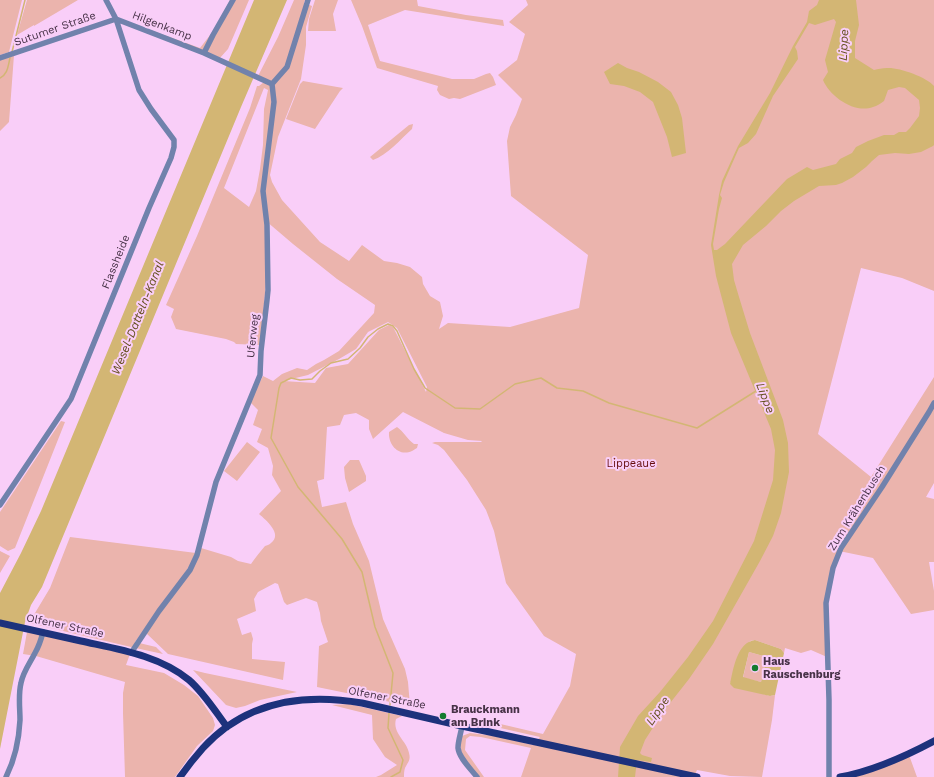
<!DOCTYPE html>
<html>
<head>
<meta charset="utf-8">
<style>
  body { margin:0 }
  canvas { display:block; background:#f9cef8 }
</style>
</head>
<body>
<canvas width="934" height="777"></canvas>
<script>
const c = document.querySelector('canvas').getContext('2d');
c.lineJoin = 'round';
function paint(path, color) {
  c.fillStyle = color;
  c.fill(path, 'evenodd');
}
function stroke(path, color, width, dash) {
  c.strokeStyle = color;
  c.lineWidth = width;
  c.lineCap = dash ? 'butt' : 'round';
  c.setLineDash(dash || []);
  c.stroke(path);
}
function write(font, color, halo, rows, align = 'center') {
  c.font = font + ' "Work Sans",sans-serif';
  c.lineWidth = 4;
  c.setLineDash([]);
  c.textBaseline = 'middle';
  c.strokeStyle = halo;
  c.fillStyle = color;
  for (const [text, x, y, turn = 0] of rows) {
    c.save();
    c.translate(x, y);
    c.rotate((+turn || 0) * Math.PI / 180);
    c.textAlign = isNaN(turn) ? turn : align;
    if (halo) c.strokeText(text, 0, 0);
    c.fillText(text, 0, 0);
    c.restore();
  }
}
const green = new Path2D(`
  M0,0h22l-13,52 -9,3z
  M27,0h51l-44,26v-1l-17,10z
  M230,0h19l-21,49 -9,10 -74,-31 55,20 17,-22z
  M294,0h11l-1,3 8,3 -6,21v18l-5,34 -23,58 -8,38 2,7 10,18 38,42 29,19 13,-16 22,16 13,2 13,4 12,10 1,7 7,12 10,6 3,14 -4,13 9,-6 62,4 69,-19 9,-53 -77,-59 -4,-55 3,-14 6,-12 6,-16 -24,-24 19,-15 8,-26 -16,-12 19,-17 -2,-5h408v291l-32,-13 -41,-10 -43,166 53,43 63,-100v106l-8,14 8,2v63h-5l5,29v19l-23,4 -38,-56 -34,-7 -12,39v67l-16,-7 -10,3 -16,-5 -1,5 -3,-4 -26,-9 -5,1 -20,43 40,12 5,-1 -3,25 -10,57 -32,-1 -33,-6 -3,7h-173l10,-29 -50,-11 -11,-1 -4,3 -1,11 19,27h-5l-17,-22 -2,-10 2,-9 8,-3 25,3 38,9 7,-8 -66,-15 1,-4 68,16 27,-48 6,-32 -32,-18 -38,-53 -12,-52 -8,-21 -19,-30 -23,-30 -6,-5 -6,-2 3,-1h46l1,-1 -14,-1 -24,-7 -41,-21 -30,27 -4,-10v-9l-13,-7 -12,2 -4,10 -13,2 -3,52 -7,2 5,26 24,-5 7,22 16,37 14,58 22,50 3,13 2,24 -93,-19 2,-41 9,-4 -7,-21 -1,-8 -3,-11 -11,-4 -19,7 -3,-3 -6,-18 -3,-1 -17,9 -4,7 2,12 -19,8 5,16 9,-3 2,7 -1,5v15l33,3 -2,18 -115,-26 -22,-21 55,-85 30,9 7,4 13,3c4,-6 9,-12 14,-18 2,-1 4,-1 6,-3 12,-9 -5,-23 -12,-29l22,-23 -9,-16 1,-9 -5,-18 -11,-6 5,-13 -9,-4 5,-15 -8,-8 13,-26 10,5 9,-7 15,-6 10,2 9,-6 8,-4 15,-9 35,-38 1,-8 -38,-26 -44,-35 -27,-23 1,51 -7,73 -24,-1 -2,-2 -8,-3 -50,-10 -5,-12 3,-8 -8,-4 31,-69 53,-128 7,-22h2l5,-4 11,2 -17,-8 20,-39zM264,88l4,2 -4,19 -1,36 -3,24 -4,22 -7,16 -25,-19zM388,322l9,6 30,59 -1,5 -33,-65 -4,-2 -10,5 -31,34 -22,4 -11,15 -32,-2 25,-6 31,-16 17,-10 12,-17z
  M315,0h23l-5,14 3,17h-28l1,-12z
  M351,0h66l1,6 48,9 37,5 1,6 -99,-16 -37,15 12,36 72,18h22l12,-5 4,-1 3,4 3,8 -36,14 -6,-1 -5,1 -9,-4 -3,-5 1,-4 -61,-18 -15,-42z
  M14,55l-5,67 -9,9v-71z
  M303,81l40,7 -3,3 -25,38 -29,-10 14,-35z
  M413,124l-1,5c-11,10 -25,26 -39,31l-3,-3 39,-32z
  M61,421l4,1 -50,126 -7,3 -8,-5v-34z
  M397,427c7,5 10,12 17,17h4l-1,4c-2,1 -3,2 -5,3 -13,6 -24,-6 -23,-19z
  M247,442l13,10 -23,29 -13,-10z
  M350,460h9l7,16v5l-17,11 -4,-14 -1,-11z
  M70,537l126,16 -8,16 -53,73 21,5 7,7 -32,-7 -102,-24 21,-35z
  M0,551l10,5 -10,17z
  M27,632l103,22 -4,11 38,8 20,12 14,11 15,22 2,7 -2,6 -16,15 -22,31h-50l-2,-64v-20l2,-11 -89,-26 -13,-2z
  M749,652l18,5 -6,25 -18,-4z
  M193,670l12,3 92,19 -37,8 -15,6 -9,2 -10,-3z
  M349,704l53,12 -6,3c-4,14 11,22 13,34 2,7 -1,9 -4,15 -1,3 -1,6 -1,9h-28l5,-2 16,-10 -12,-8 -12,-18 -1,-24 -40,-10z
  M909,755l8,22h-63z`);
const water = new Path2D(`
  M254,0h33l-46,107 -199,480 -11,18 -6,17 -25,127v-156l21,-40 20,-42z
  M819,0h37l3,25 -4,16v17l19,12c4,-1 8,-2 13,-2 11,-1 40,9 47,18v59l-1,1 -12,6 -12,2 -14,-1 -16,2 -7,6 -6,6 -13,10 -11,6 -6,2 -17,1 -25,15 -13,10 -15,15 -23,19 -11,19 2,16 5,17 11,36 33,87 5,23 1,29 -8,41 -8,23 -13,25 -47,83 -24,35 -26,33 -18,28 -5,13 2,2 10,3 -1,4 -14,-2 -2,17h-17l2,-30 18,-31 22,-24 28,-35 25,-36 41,-80 19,-61 2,-30 -4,-21 -40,-96 -15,-57 -5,-31 8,-50 3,-14 16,-35 32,-53 23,-47 14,-24 2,-11 8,-6zM834,19l2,3 -11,38 3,12 -5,8c7,17 32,34 50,27 4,-1 8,-4 11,-6l4,-11 11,-3 6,1 14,12 1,8 -1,8 -9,12 -4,4h-7l-5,3h-10l-16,6 -12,6 -4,6 -12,6 -4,5 -23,6 -6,-3 -20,12 -62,65 -8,6h-3l-1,-6 6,-35 3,-11 -2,-3 4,-13 15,-34 9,-5 8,-9 17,-38 25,-37 -1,-8 -2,-4 14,-24 6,2z
  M618,63l9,5 12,4 19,10 13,10 7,13 4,13 4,35 -14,4 -5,-20 -14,-35 -13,-10 -16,-6 -14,-2 -6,-12z
  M755,640l26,9 3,4 -9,42 -5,1 -36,-8 -4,-4c3,-14 7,-42 25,-44zM749,652l18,5 -6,25 -18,-5z`);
const stream = new Path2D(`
  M12,52l13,-52
  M0,78c8,-4 8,-12 10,-20
  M390,705l3,-32 -18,-46 -13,-55 -20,-33 -44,-52 -27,-49 8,-50 2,-5 10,-5 9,2 12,-1 8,-8 11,-8 17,-4 12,-11 8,-11 10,-8 10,-5 5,2 4,5 17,38 11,19 30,20 25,1 35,-25 26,-6 16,10 26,3 26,12 88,25 59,-37
  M389,713l-1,15 15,32 -3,12 -9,5`);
const minor = new Path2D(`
  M116,19l88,34 68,31
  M204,53l9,-18 20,-35
  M0,58l116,-39
  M0,505l71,-106 78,-191 22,-50 3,-11v-7l-23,-31 -12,-19 -23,-71 -10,-19
  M131,653l28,-42 31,-41 7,-15 19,-73 44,-107 1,-24 6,-51 1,-10 -1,-65 -4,-34 11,-89 -2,-18 15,-17 21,-67
  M462,726c-1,7 -4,15 -4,22 1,10 13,21 19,29
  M6,777c9,-18 13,-37 14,-57 0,-12 -2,-25 1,-37 2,-11 9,-20 14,-30 4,-7 6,-13 8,-21
  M829,777v-77l-3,-97 7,-35 8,-20 41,-61 47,-75 5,-9`);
const major = new Path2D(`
  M0,623c27,6 54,12 81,18 36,8 78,14 108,39 15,13 26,31 38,47
  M180,777c7,-10 15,-20 23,-29 42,-46 100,-55 159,-45l100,23 235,51
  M840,777c33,-6 64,-20 94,-36`);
const markers = [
  [755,668,4,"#137b2f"],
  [443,716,4,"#137b2f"]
];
const streetNames = [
  ["Hilgenkamp",162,26,21],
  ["Sutumer Straße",55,29,-19],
  ["Flassheide",116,262,-68],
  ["Uferweg",253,336,-84],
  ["Zum Krähenbusch",857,508,-58],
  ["Olfener Straße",65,626,12],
  ["Olfener Straße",387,698,11]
];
const parkNames = [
  ["Lippeaue",631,464]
];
const poiNames = [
  ["Haus",763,662],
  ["Rauschenburg",763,675],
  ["Brauckmann",451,710],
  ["am Brink",451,723]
];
const waterNames = [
  ["Lippe",844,45,-87],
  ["Wesel-Datteln-Kanal",138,318,-68],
  ["Lippe",765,398,69],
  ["Lippe",658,711,-56]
];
paint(green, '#ebb4ad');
paint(water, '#d3b674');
stroke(stream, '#d3b674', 1.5);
stroke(minor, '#7182ac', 5.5);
stroke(major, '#1d327c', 7);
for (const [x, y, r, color] of markers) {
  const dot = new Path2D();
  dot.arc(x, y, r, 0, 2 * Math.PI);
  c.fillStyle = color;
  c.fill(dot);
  stroke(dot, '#f9cef8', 1.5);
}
write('11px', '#473247', '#f9cef8', streetNames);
write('11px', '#660e0e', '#f9cef8', parkNames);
write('bold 11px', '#473247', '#f9cef8', poiNames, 'left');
write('italic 12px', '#64501e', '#f9cef8', waterNames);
</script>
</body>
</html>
